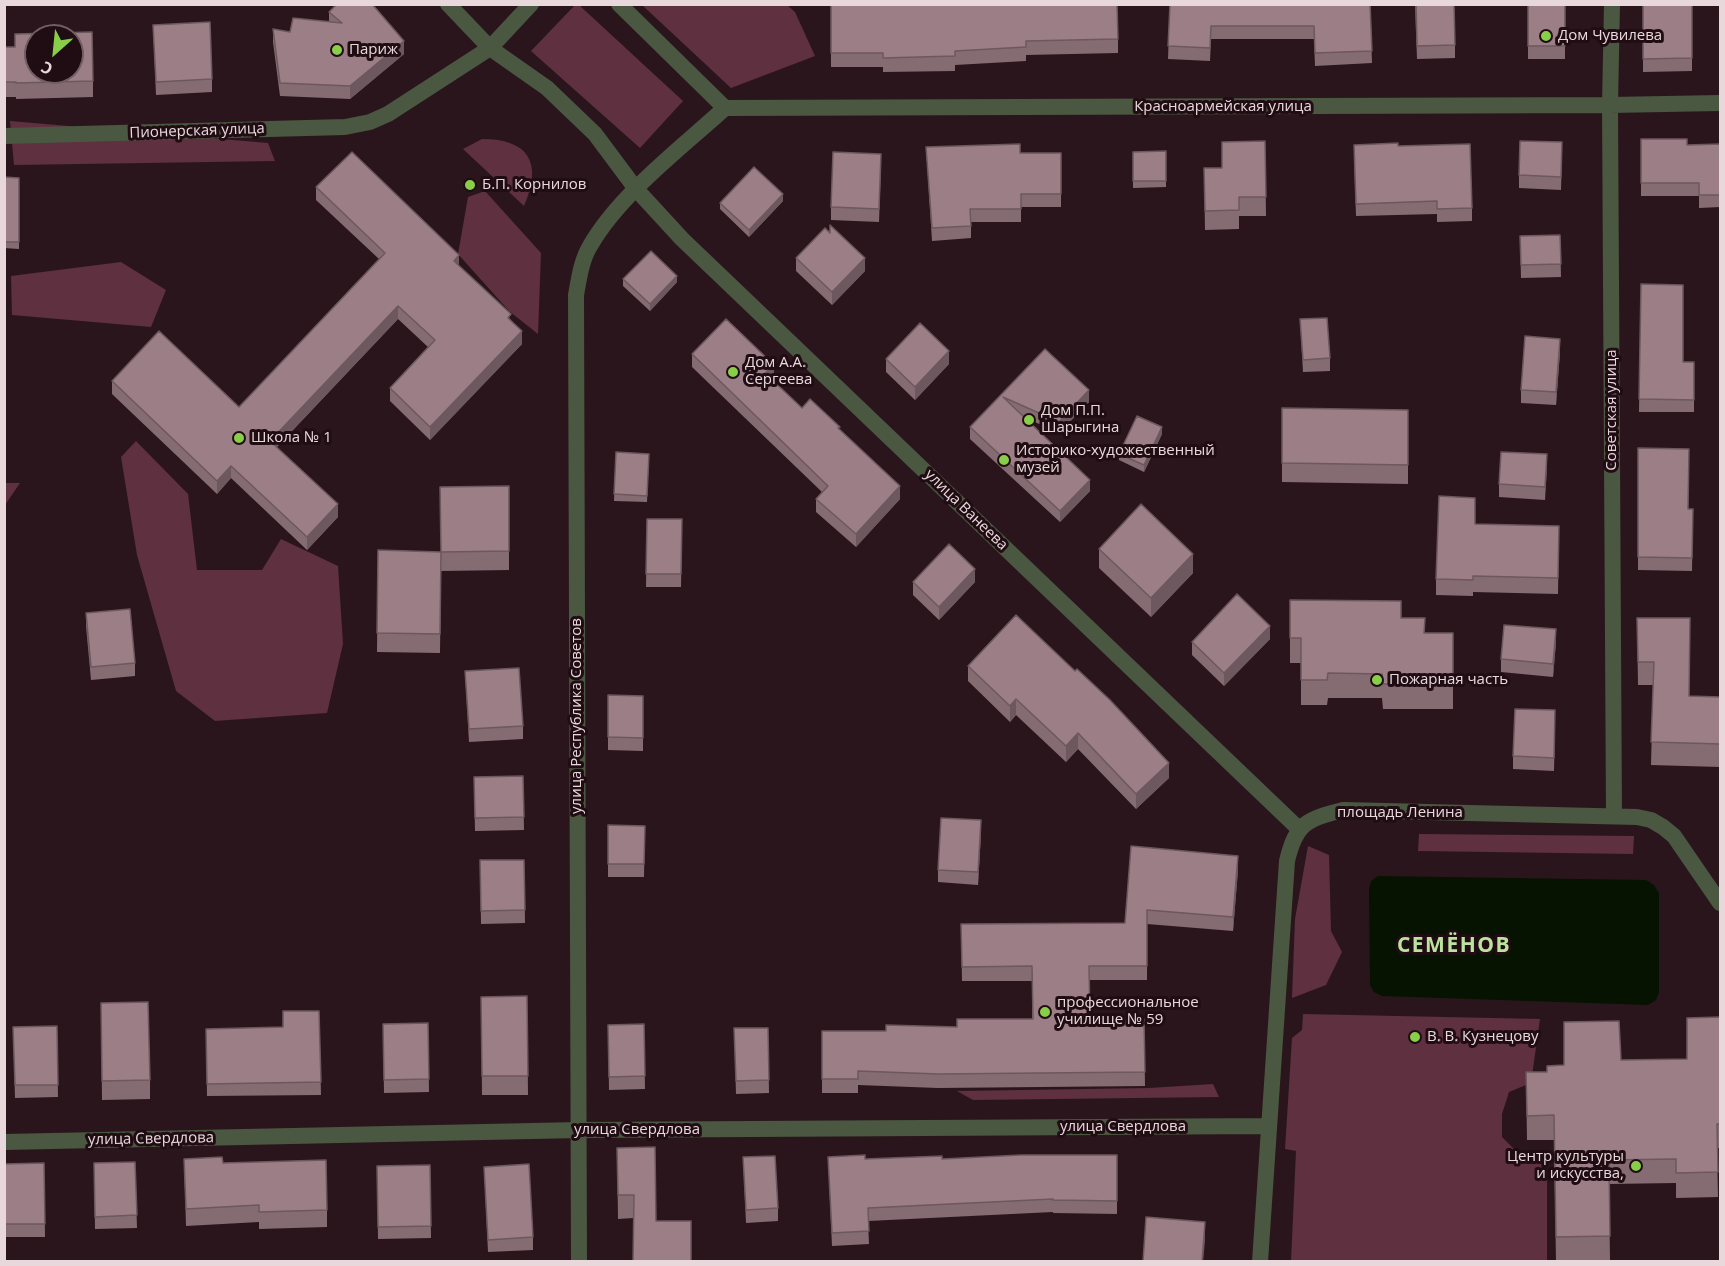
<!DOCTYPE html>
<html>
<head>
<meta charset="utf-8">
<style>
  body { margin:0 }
  #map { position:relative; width:1725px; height:1266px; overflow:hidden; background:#2b151c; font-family:"Open Sans",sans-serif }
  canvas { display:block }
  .frame { position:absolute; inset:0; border:6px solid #e8d8dc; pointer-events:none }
  .north { position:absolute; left:24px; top:24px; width:60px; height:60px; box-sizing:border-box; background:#200c13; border:2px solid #705e63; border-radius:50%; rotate:207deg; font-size:16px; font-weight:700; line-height:24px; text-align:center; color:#e8d8dc }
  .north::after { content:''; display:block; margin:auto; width:21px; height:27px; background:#89ce48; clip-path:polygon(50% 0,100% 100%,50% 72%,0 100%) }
</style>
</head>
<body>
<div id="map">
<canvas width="1725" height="1266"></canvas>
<div class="frame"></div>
<div class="north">С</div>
</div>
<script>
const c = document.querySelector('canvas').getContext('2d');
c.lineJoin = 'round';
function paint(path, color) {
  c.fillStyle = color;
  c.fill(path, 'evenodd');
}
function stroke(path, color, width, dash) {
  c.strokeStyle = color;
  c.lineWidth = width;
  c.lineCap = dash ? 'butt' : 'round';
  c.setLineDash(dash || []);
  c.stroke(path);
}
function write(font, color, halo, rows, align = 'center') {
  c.font = font + ' "Open Sans",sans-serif';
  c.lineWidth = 6;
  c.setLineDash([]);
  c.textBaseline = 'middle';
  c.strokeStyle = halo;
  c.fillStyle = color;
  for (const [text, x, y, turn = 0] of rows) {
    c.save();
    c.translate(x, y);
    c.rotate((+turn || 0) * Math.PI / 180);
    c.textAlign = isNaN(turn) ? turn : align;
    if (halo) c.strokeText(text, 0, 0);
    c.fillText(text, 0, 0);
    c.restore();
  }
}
const green = new Path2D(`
  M575,5h4l104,96 -43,47 -109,-97z
  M642,5h145l8,7 20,44 -84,32z
  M10,121l258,22 7,18 -261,4z
  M482,139c47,0 61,24 42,67l-61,-57z
  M485,191l56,62 -3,81 -29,-23 -51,-57 10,-57z
  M121,262l45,28 -15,37 -139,-12 -1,-39z
  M136,441l52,53 9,76h65l19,-31 57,27 5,78 -16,69 -112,8 -39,-30 -39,-136 -16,-98z
  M5,483h15l-15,22 -1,-22z
  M1419,834l215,2 -1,18 -215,-3z
  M1308,846l21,9 2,76 11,21 -16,33 -34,13 3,-79z
  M1303,1014l237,5 -9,64 -22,9 -7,22v23l18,18 27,-1v106l-256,1 5,-110 -11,-2 7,-111 10,-8z
  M1213,1084l6,13 -246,3 -16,-9 192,-3z`);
const water = new Path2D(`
  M1378,876l268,4 8,5 5,8v99l-3,8 -8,5 -266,-9 -8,-4 -4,-7 -1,-96 2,-8z`);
const minor = new Path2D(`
  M448,4l42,44 57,40 48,46 41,55 46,50 617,590
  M619,4l106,104
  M1612,4l-2,101 4,711
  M725,108l885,-3 110,-2
  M4,136l341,-9 25,-5 18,-8 102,-66 41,-44
  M4,1142l576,-12 689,-4
  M579,1262l-3,-967c3,-16 5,-34 14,-49 29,-51 91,-98 135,-138
  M1260,1262l27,-401c9,-38 20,-42 56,-51l294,7 14,3 12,7 11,9 46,67`);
const wall = new Path2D(`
  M831,4l287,35v14l-92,2v6l-71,4v6l-72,1v-5h-52z
  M1170,4h200l2,59 -57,3 -1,-27h-103l-1,22 -42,-2z
  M1415,4l40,41v13l-38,1z
  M1528,4h37v55h-37z
  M1643,4h49v67l-49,1z
  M329,12l75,42 -54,45 -70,-3 -7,-54v-13l17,3 39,-10z
  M153,25l59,54v13l-56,3z
  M4,47l89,34v16l-77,2v-2h-12z
  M1641,139l46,6 33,-1v63l-21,1v-12h-58z
  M1265,141l1,75h-27v13l-34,1 -1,-62h18z
  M1398,146l74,62v13l-35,1v-8l-81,2 -2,-59z
  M926,147l94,6h41v54h-40v15h-50v16l-39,3z
  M1166,151v36l-33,1v-36z
  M1562,155l-1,35 -42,-2v-13z
  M881,167l-2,55 -48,-2v-13z
  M4,177l15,1v71l-15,-1z
  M316,187l143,79 52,54 11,24 -92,96 -40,-39v-13l38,-41 -30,-28 -121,128 61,70 -31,33 -76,-72 -14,16 -105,-100v-13l127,26 140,-148 -63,-59z
  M783,201l-34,36 -29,-28v-6z
  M1560,235l1,42 -40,1 -1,-42z
  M796,258l69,13 -33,34 -36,-34z
  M623,279l54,3 -27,29 -27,-25z
  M1641,284l42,78h11v50h-55z
  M1300,319l30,39v13l-27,1z
  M1045,349l44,53 -30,31 -33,-15 64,73 -30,31 -90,-83v-12z
  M1560,352l-4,53 -35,-2v-13z
  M692,354l82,23 -2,3 30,28 38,22 60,69 -44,48 -40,-35v-13l6,-7 -130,-125z
  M886,359l63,5 -34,36 -29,-28z
  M1282,408l126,2v74l-126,-2z
  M1162,434l-18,38 -25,-12v-6z
  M1638,448l50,61h5l-1,62 -54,-1z
  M616,452l33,2 -2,48 -33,-1z
  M1547,467l-2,33 -46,-3v-13z
  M509,486v84l-68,1 -1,82 -63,-1 1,-102 63,2z
  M647,519h35l-1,68h-35z
  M1475,524l84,2 -1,68 -85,-2v4l-37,-1v-16z
  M1099,549l94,24 -42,44 -52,-49z
  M913,582h62l-36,38 -26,-25z
  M1290,600l111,18 24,15h28v76h-70l-1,-11h-54l-1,7h-26v-42h-11z
  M86,613l49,50v13l-44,4 -5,-54z
  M1637,618l52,78 31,1v70l-69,-2 2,-80h-15z
  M1270,639l-46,47 -32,-31v-13z
  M1556,642l-3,35 -52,-5v-13z
  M968,666l201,112 -33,31 -58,-60 -12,13 -50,-47 -6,7 -42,-41z
  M465,671l58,55v13l-54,3z
  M608,695l35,1v55l-35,-1z
  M1555,723l-1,48 -41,-2v-13z
  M523,776l1,54 -49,1 -1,-54z
  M608,825l37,1 -1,51h-36z
  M981,833l-3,52 -40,-3v-12z
  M1131,846l107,24 -5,61 -86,-7v56h-58l1,39h54l1,67 -207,2 -80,-3v8h-36v-62h64l71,-4 75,-8v-38h-70l-1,-57 164,-1z
  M480,860h44l1,63 -44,1z
  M527,996l1,99h-46l-1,-98z
  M101,1003l49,77v19l-48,1z
  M319,1011l2,84 -114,1 -1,-67 77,-2z
  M1720,1017v131h-3l1,49 -42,1v-15l-67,1 1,76 -54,2 -2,-122h-27l-1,-68h21l17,-7 57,-5 66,-1z
  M428,1023l1,69 -45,1 -1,-69z
  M644,1024l1,65 -36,1 -1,-65z
  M57,1026l1,71 -43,1 -2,-71z
  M734,1028h34l1,65 -33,1z
  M617,1148l39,73 -22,-3 -16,1z
  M1117,1155v59l-64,-1v-1l-185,9 1,23 -37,2 -4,-89 37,2h77z
  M743,1157l35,51v13l-32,2z
  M184,1159l39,4 104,47v17l-68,2v-7l-73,4z
  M135,1162l2,66 -42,1 -1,-66z
  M44,1163l1,74h-41v-73z
  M430,1165l1,73 -53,1 -1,-73z
  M484,1167l49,70v13l-45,2z`);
const shadedWall = new Path2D(`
  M404,41v13l-54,45v-13z
  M783,194v7l-34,36v-7z
  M459,255v13l-5,-7z
  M865,258v13l-33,34v-13z
  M677,276v6l-27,29v-7z
  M398,306v13l-128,135v-13z
  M522,331v13l-92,96v-13z
  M1560,339v13l-4,53v-13z
  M949,351v13l-34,36v-13z
  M774,365v12l-9,9v-13z
  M1089,390v12l-30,31v-11z
  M1162,427v7l-18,38v-7z
  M231,466v12l-14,16v-13z
  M1090,480v11l-30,31v-11z
  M900,486v13l-44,48v-13z
  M338,504v13l-31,33v-13z
  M1193,554v19l-42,44v-19z
  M975,569v13l-36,38v-13z
  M1270,626v13l-46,47v-13z
  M1556,629v13l-3,35v-13z
  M1016,699v16l-6,7v-16z
  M1078,733v16l-12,13v-16z
  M1169,763v15l-33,31v-15z
  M981,820v13l-3,52v-13z
  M1238,856v14l-5,61v-14z
  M1205,1222v19l-2,21h-1z`);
const building = new Path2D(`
  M337,4h35l32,37 -54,45 -70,-3 -7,-54 17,3 3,-14 49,5 -13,-11z
  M831,4h286l1,35 -92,2v6l-71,4v5l-72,2v-5h-52z
  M1170,4h200l2,47 -57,2 -1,-27h-103l-1,22 -42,-2z
  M1416,4h38l1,41 -38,1z
  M1528,4h37v42h-37z
  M1643,4h49v54l-49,1z
  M210,22l2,57 -56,3 -3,-57z
  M92,32l1,49 -77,2v-1h-12v-35h11v-13zM36,36h36v36h-36z
  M1641,139h46v6l33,-1v51h-21v-12h-58z
  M1265,141l1,56h-27v13l-34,1 -1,-43h18v-26z
  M1520,141l42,1 -1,35 -42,-2z
  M1398,143v3l72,-2 2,64 -35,1v-8l-81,3 -2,-59z
  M1020,144v9h41v41h-40v15h-51l1,17 -39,2 -6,-81z
  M1166,151v30h-33v-29z
  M352,152l107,103 -5,6 57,53 -3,4 14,13 -92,96 -40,-39 45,-48 -37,-34 -128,135 68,63 -31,33 -76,-71 -14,15 -105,-100 47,-50 80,76 146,-154 -69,-66z
  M833,152l48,2 -2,55 -48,-2z
  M754,167l29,27 -34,36 -29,-27z
  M4,177l15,1v64h-15z
  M830,225l35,33 -33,34 -36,-34 29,-30 5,5z
  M1560,235l1,29 -40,1 -1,-29z
  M651,251l26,25 -27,28 -27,-25z
  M1641,284l42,1v77h11v38l-55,-1z
  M1327,318l3,40 -27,2 -3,-41z
  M726,319l48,46 -9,8 37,35 8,-9 30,28 -2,1 62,58 -44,48 -40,-35 12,-13 -136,-132z
  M920,323l29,28 -34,36 -29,-28z
  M1525,336l35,3 -4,53 -35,-2z
  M1045,349l44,41 -30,32 -56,-25 87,83 -30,31 -90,-84z
  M1282,408l126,2v55l-126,-2z
  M1137,416l25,11 -18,38 -25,-11z
  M1638,448l51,1 -1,60h5l-1,49 -54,-1z
  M616,452l33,2 -2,42 -33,-2z
  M1501,452l46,2 -2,33 -46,-3z
  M509,486v65l-68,1 -1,-65z
  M1439,496l36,2v26l84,2 -1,52 -85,-2v4l-37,-1z
  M1141,504l52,50 -42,44 -52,-49z
  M647,519h35l-1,55h-35z
  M949,544l26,25 -36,38 -26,-25z
  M378,550l63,2 -1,82 -63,-1z
  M1237,594l33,32 -46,47 -32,-31z
  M1290,600l111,1v17h24l-1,15h29v51h-70l-1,-10 -54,-1 -1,7h-26v-42h-11z
  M130,609l5,54 -44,4 -5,-54z
  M1016,615l59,56 2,-2 33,31 59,63 -33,31 -58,-61 -12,13 -50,-47 -6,7 -42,-40z
  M1637,618h53l-1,78 31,1v47l-69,-2 3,-80h-16z
  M1504,625l52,4 -3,35 -52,-5z
  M519,668l4,58 -54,3 -4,-58z
  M608,695l35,1v42l-35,-1z
  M1515,709l40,1 -1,48 -41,-2z
  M523,776l1,41 -49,1 -1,-41z
  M941,818l40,2 -3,52 -40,-2z
  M608,825l37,1 -1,38h-36z
  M1131,846l107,10 -5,61 -86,-7v56h-58l1,53h54l1,53 -207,2 -80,-3v8h-36v-48h64v-6l71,2v-8h76l-1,-53 -70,1 -1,-43 164,-1z
  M480,860h44l1,50 -44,1z
  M527,996l1,80h-46l-1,-79z
  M148,1002l2,78 -48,1 -1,-78z
  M283,1011h36l2,71 -114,2 -1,-55 77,-2z
  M1720,1017v107h-3l1,48 -42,1v-14l-67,1 1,76 -54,1 -2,-122 -27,1 -1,-44h21v-6l17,-1v-43l55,-1 2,39 66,-1v-41z
  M428,1023l1,56 -45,1 -1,-56z
  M644,1024l1,52 -36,1 -1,-52z
  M57,1026l1,59h-43l-2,-58z
  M734,1028h34l1,52 -33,1z
  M655,1147l1,74h35v41h-58l1,-67h-16l-1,-47z
  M865,1155v4l77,-3v3l79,-4h96v46l-64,-1v-1l-185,9 1,23 -37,2 -4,-76z
  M775,1156l3,52 -32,2 -3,-53z
  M222,1157l1,6 103,-3 1,50 -68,2v-7l-73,4 -2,-50z
  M135,1162l2,53 -42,2 -1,-54z
  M44,1163l1,61h-41v-60z
  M529,1164l4,73 -45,3 -4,-73z
  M430,1165l1,61 -53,1 -1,-61z
  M1146,1217l59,5 -3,40h-59z`);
const markers = [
  [1546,36,6,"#89ce48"],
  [337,50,6,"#89ce48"],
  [470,185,6,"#89ce48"],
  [733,372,6,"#89ce48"],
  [1029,420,6,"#89ce48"],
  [239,438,6,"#89ce48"],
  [1004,460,6,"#89ce48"],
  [1377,680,6,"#89ce48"],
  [1045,1012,6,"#89ce48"],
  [1415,1037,6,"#89ce48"],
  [1636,1166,6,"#89ce48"]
];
const poiNames = [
  ["Дом Чувилева",1558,36],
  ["Париж",349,50],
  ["Б.П. Корнилов",482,185],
  ["Дом А.А.",745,363],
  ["Сергеева",745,380],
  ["Дом П.П.",1041,411],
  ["Шарыгина",1041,428],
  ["Школа № 1",251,438],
  ["Историко-художественный",1016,451],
  ["музей",1016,468],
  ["Пожарная часть",1389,680],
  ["профессиональное",1057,1003],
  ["училище № 59",1057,1020],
  ["В. В. Кузнецову",1427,1037],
  ["Центр культуры",1624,1157,"right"],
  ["и искусства,",1624,1174,"right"]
];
const streetNames = [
  ["Красноармейская улица",1223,107],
  ["Пионерская улица",197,131,-2],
  ["Советская улица",1612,410,-90],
  ["улица Ванеева",966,510,44],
  ["улица Республика Советов",577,716,-90],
  ["площадь Ленина",1400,813],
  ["улица Свердлова",1123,1127],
  ["улица Свердлова",637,1130],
  ["улица Свердлова",151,1139,-1]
];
const districtNames = [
  ["СЕМЁНОВ",1454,946]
];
paint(green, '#5e3040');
paint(water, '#061300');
stroke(minor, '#4a5741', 16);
paint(wall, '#856c73');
paint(shadedWall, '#6c585e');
paint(building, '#9b7e86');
stroke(building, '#6c585e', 1.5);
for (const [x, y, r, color] of markers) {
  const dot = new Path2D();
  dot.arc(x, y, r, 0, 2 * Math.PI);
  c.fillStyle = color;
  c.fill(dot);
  stroke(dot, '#200c13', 2);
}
write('15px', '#e8d8dc', '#200c13', poiNames, 'left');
write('15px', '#e8d8dc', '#200c13', streetNames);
c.letterSpacing = '1.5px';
write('bold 21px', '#bbe29e', '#200c13', districtNames);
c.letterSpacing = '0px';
</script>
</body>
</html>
